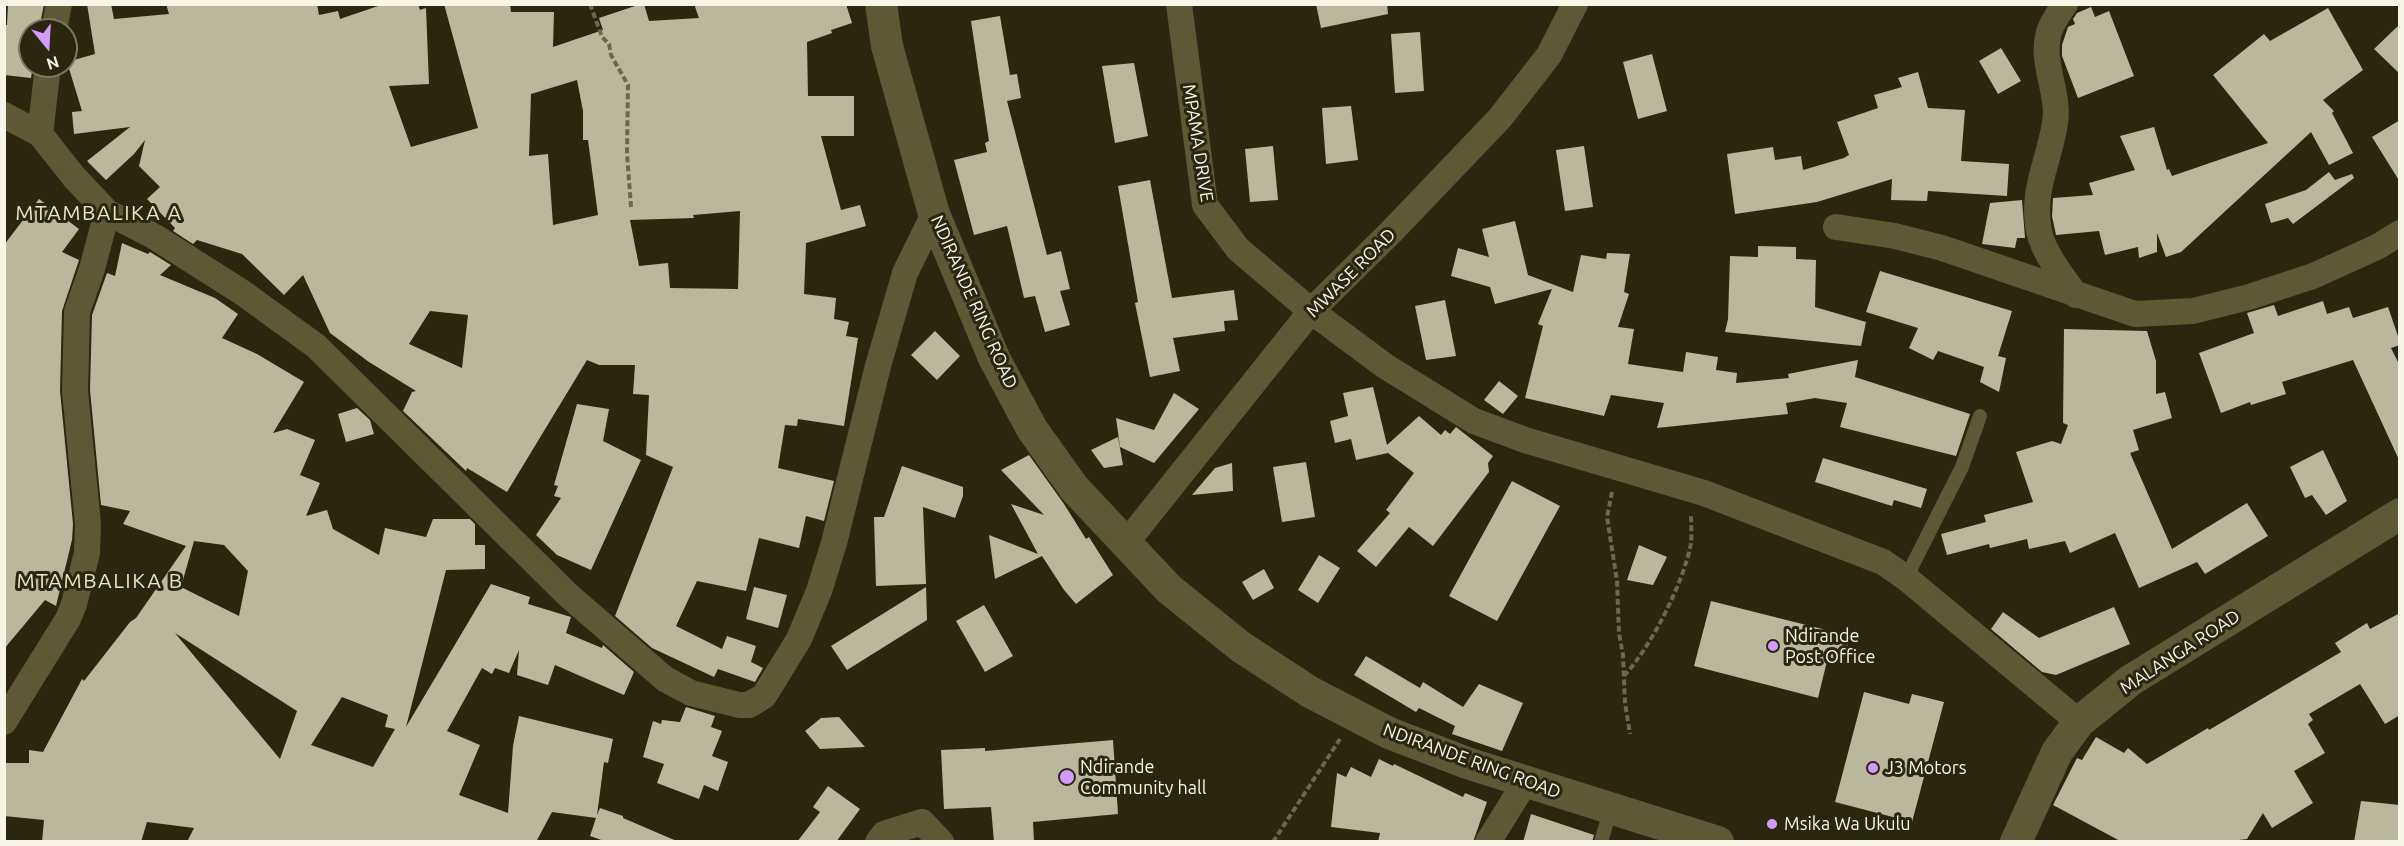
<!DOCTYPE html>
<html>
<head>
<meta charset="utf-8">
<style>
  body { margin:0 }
  #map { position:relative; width:2404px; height:846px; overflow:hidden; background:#2a2610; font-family:Ubuntu,sans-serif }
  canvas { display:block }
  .frame { position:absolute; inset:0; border:6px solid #f7f5e7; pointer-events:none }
  .north { position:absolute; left:18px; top:18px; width:60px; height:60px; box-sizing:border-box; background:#2a2610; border:2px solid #7c7966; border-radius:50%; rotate:162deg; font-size:16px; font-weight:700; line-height:24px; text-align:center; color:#f7f5e7 }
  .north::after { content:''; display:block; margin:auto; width:21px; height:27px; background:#d39cfc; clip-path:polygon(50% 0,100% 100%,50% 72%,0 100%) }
</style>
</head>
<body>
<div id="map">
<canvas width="2404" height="846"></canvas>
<div class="frame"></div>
<div class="north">N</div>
</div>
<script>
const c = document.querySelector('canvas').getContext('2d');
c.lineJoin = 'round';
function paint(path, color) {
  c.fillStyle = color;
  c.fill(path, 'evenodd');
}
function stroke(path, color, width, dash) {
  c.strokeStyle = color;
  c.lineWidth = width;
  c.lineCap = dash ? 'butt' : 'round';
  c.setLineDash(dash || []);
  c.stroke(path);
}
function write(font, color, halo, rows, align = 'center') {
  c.font = font + ' Ubuntu,sans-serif';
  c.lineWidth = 6;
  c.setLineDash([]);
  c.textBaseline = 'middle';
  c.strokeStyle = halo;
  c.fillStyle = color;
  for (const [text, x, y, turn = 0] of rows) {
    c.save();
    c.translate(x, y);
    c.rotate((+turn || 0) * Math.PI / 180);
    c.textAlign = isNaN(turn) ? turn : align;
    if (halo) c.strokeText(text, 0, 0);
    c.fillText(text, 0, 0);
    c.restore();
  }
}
const building = new Path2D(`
  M8,4h36l-5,26h-9v36h3l-2,12 -27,-3v-50h3z
  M87,4h24l3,15 55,-5 -3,-10h151l2,11 19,-4 2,8 44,-15h34l2,6 6,-2 3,76 -40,2 22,61 67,-19 -34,-124h66l1,8h43l-1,35 50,-17 -4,-12 42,-14h3l5,17 50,-3 -5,-14h152l6,19 -21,7 1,3 -25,9 1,54h46v40h-33l20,74 19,-5 6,21 -60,17 -2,51 32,4 -2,21 15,3 -3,14 12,2 -14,88 -46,-7 -1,7 -12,-1 -7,43 56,13 -10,40 -18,-5 -7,32 -40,-10 -13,53 -49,-10 -21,45 46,23 5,-13 29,10 -5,16 12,6 -8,14 -37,-13 -4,8 -62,-29 -37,-32 58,-149 -27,-12 3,-60 -16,-1 2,-29h-36l-12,-5 -80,132 -40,-24 -1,3 -63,-60 9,-19 4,-1 -47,-29 -39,-29 -27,-58 -19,20 -42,-41 -45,-14 -4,4 -20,-13 2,-3 -28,-29 13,-12 -21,-21 6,-26 -11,14 -28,26 -19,-19 43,-34 -56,7 -2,-22 10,-1 -15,-49 28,-8zM577,80l6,31v29h5l10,75 -45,10 -5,-71 -19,2 2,-62zM740,211l-2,78 -68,-1 -2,-25 -29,3 -9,-46 64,-2 -1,-3zM430,311l38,4 -6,53 -53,-24z
  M1316,4h71l1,10 -67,14z
  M2091,7l4,10 14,-6 25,65 -56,22 -16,-42v-11l6,-18 7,-3 -2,-5 4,-6z
  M2328,8l35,62 -40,30 11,11 -2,2 21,40 -24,12 -18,-33 -130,120 -15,5 -9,-24v19l-18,6 -1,-11 -33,8 -6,-24 -43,4 -4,-19 1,-18 40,-3 -4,-12 46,-13 -15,-34 34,-9 13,43 2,-1 3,7 96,-33 -55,-68 51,-41 6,7z
  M1000,16l10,59 7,-1 4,24 -14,3 40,154 14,-4 9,38 -10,2 10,34 -25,7 -10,-36 -11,2 -17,-72 -33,9 -20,-75 33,-8 -2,-9 4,-2 -18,-120z
  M2400,24v50l-26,-25z
  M1420,32l4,59 -29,2 -4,-59z
  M2001,48l20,33 -23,13 -19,-33z
  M1652,54l15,57 -29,8 -15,-57z
  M1134,63l14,73 -33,7 -13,-77z
  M1918,72l10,36 37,2 -4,51 48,3 -2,32 -79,-5 -1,10 -36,-1 1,-21 -75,23 -82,12 -8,-60 46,-7 2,13 26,-4 2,14 41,-12 5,-3 -12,-33 41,-14 -4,-13 28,-8 -4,-9z
  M1351,106l7,54 -32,4 -4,-56z
  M2400,120v62l-28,-45z
  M1273,146l5,54 -28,2 -5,-53z
  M1584,146l9,61 -28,4 -9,-61z
  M2329,172l6,8 17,-6 2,4 -61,46 -5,-6 -17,5 -6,-19 41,-14z
  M1150,180l22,118 62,-8 4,30 -14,1 1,10 -52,7 7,33 -30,6 -15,-74 3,-1 -20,-116z
  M39,199l40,30 -17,23 17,8 -17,51 -2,80 13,133 -1,16 -16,66 -11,-6 -41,49v-404z
  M2022,200l3,38h-8l-2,10 -33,-4 8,-41z
  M1515,221l13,54 45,17 8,-37 25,4 1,-6 23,1 -6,38 5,2 -11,33 16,2 -6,35 55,8 3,-20 32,5 -2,13 21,3 -1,10 53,-5 -1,-4 70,-14 -3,17 115,37 -14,42 -116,-29 7,-24 -32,-5 -29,5 2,11 -131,14 7,-25 -53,-8 -7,21 -79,-18 18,-72 -5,-2 14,-35 -57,15 -5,-17 -39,-11 7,-28 31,9 -7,-28z
  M122,243l26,11 2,-2 21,13 -11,10 55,23 23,16 -16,24 35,16 47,28 -31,51 14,-4 28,11 -15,35 20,8 -14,33 21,-6 6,19 46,26 6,-27 41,9 7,-18h37l5,5v21h10v24l-39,1 -40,157 85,-143 39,13 -2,7 43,13 -5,16 36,15 1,-3 31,27 -10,23 -69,-30 -7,20 -31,-10 2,-25 -10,23 -14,-5 -3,6 -10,-6 -35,63 33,14 -21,50 49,18 5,-67 6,-30 94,23 -5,24 -4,-1 -7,53 3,-7 23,8v2l56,24h-72l-17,-6 6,-18 -44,-6 -16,30h-349l7,-14 -47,-6 -6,20h-99l2,-22 -40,-4v-53h25v-13l14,2 39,-73 2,2 46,-59 6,-4 50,-72 -63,-22 7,-13 -29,-6 -11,-115 2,-75 15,-42 8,3zM194,541l30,4 24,26 -9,45 -58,-29zM175,633l122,78 -17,48zM342,697l46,18 -3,12 10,2 -22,38 -62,-22z
  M1758,246l38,1v12l20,1 -1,47 51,15 -5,24 -136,-14 3,-13 2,-63 28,1z
  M1880,271l132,40 -14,45 8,2 -7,34 -19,-10 4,-15 -46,-16 -5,9 -24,-12 9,-20 -52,-16z
  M1445,300l11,56 -30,4 -11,-54z
  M2323,301l4,13 22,-7 4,11 35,-11 12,35v3l-9,3 9,18v96l-47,-102 -71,22 4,12 -35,11 -1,-3 -29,11 -22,-60 55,-20 -7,-20 27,-8 4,11z
  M2064,329l83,2 9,30v33l9,-2 7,26 -39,12 6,20 -9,3 42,96 75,-46 21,33 -63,38 -8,-12 -58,26 -24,-55 -45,20 -5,-12 -36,8 -2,-10 -37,9 -1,-4 -42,11 -6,-21 45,-12 -2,-7 49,-13 -17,-50 36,-11 9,3 7,-19 -5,-2z
  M935,331l25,25 -23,24 -26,-25z
  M1499,381l19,15 -15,18 -19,-14z
  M1373,387l14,58 32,-29 22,19 4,-5 5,4 6,-7 37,29 -5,7 1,9 -56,74 -24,-19 -33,40 -19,-16 33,-38 -4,-3 28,-37 -26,-20 -32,7 -5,-21 -16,4 -5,-22 18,-5 -5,-23z
  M1174,393l25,16 -45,54 -34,-16 -4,-29 38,12z
  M577,404l32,5 -6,32 38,19 -50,110 -34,-15 -21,-20 25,-37 -7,-2 4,-10 -4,-1z
  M357,408l13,12 4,14 -28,8 -8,-28z
  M1118,437l5,28 -19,3 -13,-18z
  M2323,450l24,51 -21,14 -14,-20 -7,3 -15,-31z
  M1029,455l35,49 22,35 3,-2 24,38 -37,29 -12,-14 -22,-34 -47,23 -6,-44 49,19 -27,-50 33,11 -43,-45z
  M1823,458l104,31 -6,19 -27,-8 -2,6 -77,-24z
  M1306,462l9,55 -33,5 -9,-55z
  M1232,463l1,28 -41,4 23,-27z
  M902,466l61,21v9l-8,22 -32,-11 3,77 -50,2 -2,-69h10z
  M1512,481l48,25 -63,115 -48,-25z
  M1639,545l28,12 -14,28 -26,-5z
  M1319,555l21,13 -22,35 -20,-13z
  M1264,569l10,19 -21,12 -11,-18z
  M754,587l33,8 -9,33 -32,-9z
  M926,587l1,33 -80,50 -16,-24z
  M1711,601l139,35 -7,25 -15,-4 -10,41 -124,-32z
  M984,605l29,51 -28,16 -29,-51z
  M2114,607l16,37 -74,31 -14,-3 -51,-43 12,-17 36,26z
  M2400,613v102l-15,9 -25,-40 -51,30 4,6 -5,4 17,29 -31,18 19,32 -41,25 -9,-15 -16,26 -25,3h-100l-69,-37 24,-47 5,2 14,-23 28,16 4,-5 19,16 61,-36 1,2 132,-78 -6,-9 32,-20 3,6z
  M1366,656l54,32 3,-6 40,25 16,-23 44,19 -21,48 -50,-17 3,-8 -36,-18 -3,4 -62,-37z
  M1864,692l45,12 3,-10 32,8 -32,120 -77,-20z
  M686,707l29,9 -4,11 11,4 -10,25 16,6 -10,29 -14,-6 -5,14 -42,-16 7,-19 -21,-7 10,-36 8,3 1,-4 18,2z
  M839,717l26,30 -45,2 -15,-18 16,-13z
  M1113,740l5,74 -85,8 1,20h-40l-3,-35 -47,2 -3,-59 44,-2v3z
  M1379,759l14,7 1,-2 69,33 2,-4 22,9 -14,40h-95l2,-9 -49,-6 6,-54 9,4 5,-10 20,10z
  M828,786l32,23 -24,33h-39l23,-30 -7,-5z
  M2361,801l39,4v37h-46z
  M1531,814l63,21 -2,7h-69z`);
const path = new Path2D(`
  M590,4l12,33 7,7 2,11 17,30 -1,69 4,53
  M1612,492l-5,25 10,64 2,52 4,22 2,48 5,31
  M1624,676c27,-29 60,-94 67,-133 1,-9 0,-19 0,-28
  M1273,842l67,-103`);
const service = new Path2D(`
  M1906,578l56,-111 18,-51
  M1601,842l10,-34`);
const minor = new Path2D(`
  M1179,4l26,201 33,44 73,62 74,55 89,55 51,19 179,53 179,69 23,16 173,144
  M2065,4c-6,9 -13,18 -16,28 -9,31 11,61 6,91 -6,39 -24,68 -16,108 4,21 24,47 37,64
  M54,30l5,-26
  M4,115l36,19 34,43 33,35 48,25 88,56 73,53 252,249 97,84 26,14 48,12h10l15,-9 35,-57 20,-48 15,-48 44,-177 27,-93 29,-59
  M40,134l8,-68
  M1836,227l59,9 47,12 193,66 58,-3 56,-14 64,-21 64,-29 23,-14
  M1126,543l185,-232 80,-79 109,-114 49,-63 26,-51
  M4,722l64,-103 6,-15 13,-51 1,-29 -13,-133 2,-79 15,-43 15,-57
  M878,842l6,-8 38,-12 19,20
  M1488,842l38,-61`);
const tertiary = new Path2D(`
  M881,4l6,42 47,168 60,144 38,71 42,59 95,101 72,58 69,45 79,41 78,30 251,79
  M2016,842l41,-90 22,-30 52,-42 269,-166`);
const markers = [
  [1773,646,6,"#d39cfc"],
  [1873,768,6,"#d39cfc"],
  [1067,777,8,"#d39cfc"],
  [1772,824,6,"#d39cfc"]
];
const streetNames = [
  ["MPAMA DRIVE",1198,143,81],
  ["MWASE ROAD",1351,273,-45],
  ["NDIRANDE RING ROAD",974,302,66],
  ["MALANGA ROAD",2180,652,-33],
  ["NDIRANDE RING ROAD",1472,761,20]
];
const poiNames = [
  ["Ndirande",1785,636],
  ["Post Office",1785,657],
  ["Ndirande",1080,767],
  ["Community hall",1080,788],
  ["J3 Motors",1885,768],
  ["Msika Wa Ukulu",1784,824]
];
const quarterNames = [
  ["MTAMBALIKA A",99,213],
  ["MTAMBALIKA B",100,581]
];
paint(building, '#bbb79d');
stroke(path, '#6b6754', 4, [6, 3]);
stroke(service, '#5e5834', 14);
stroke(minor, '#5e5834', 26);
stroke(tertiary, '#5e5834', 32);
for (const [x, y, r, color] of markers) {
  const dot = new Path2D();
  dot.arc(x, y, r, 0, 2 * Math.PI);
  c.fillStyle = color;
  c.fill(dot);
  stroke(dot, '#2a2610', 2);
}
write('18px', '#f7f5e7', '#2a2610', streetNames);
write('18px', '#f7f5e7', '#2a2610', poiNames, 'left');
c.letterSpacing = '1.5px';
write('21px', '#e8e4c8', '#2a2610', quarterNames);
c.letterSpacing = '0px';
</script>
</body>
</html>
